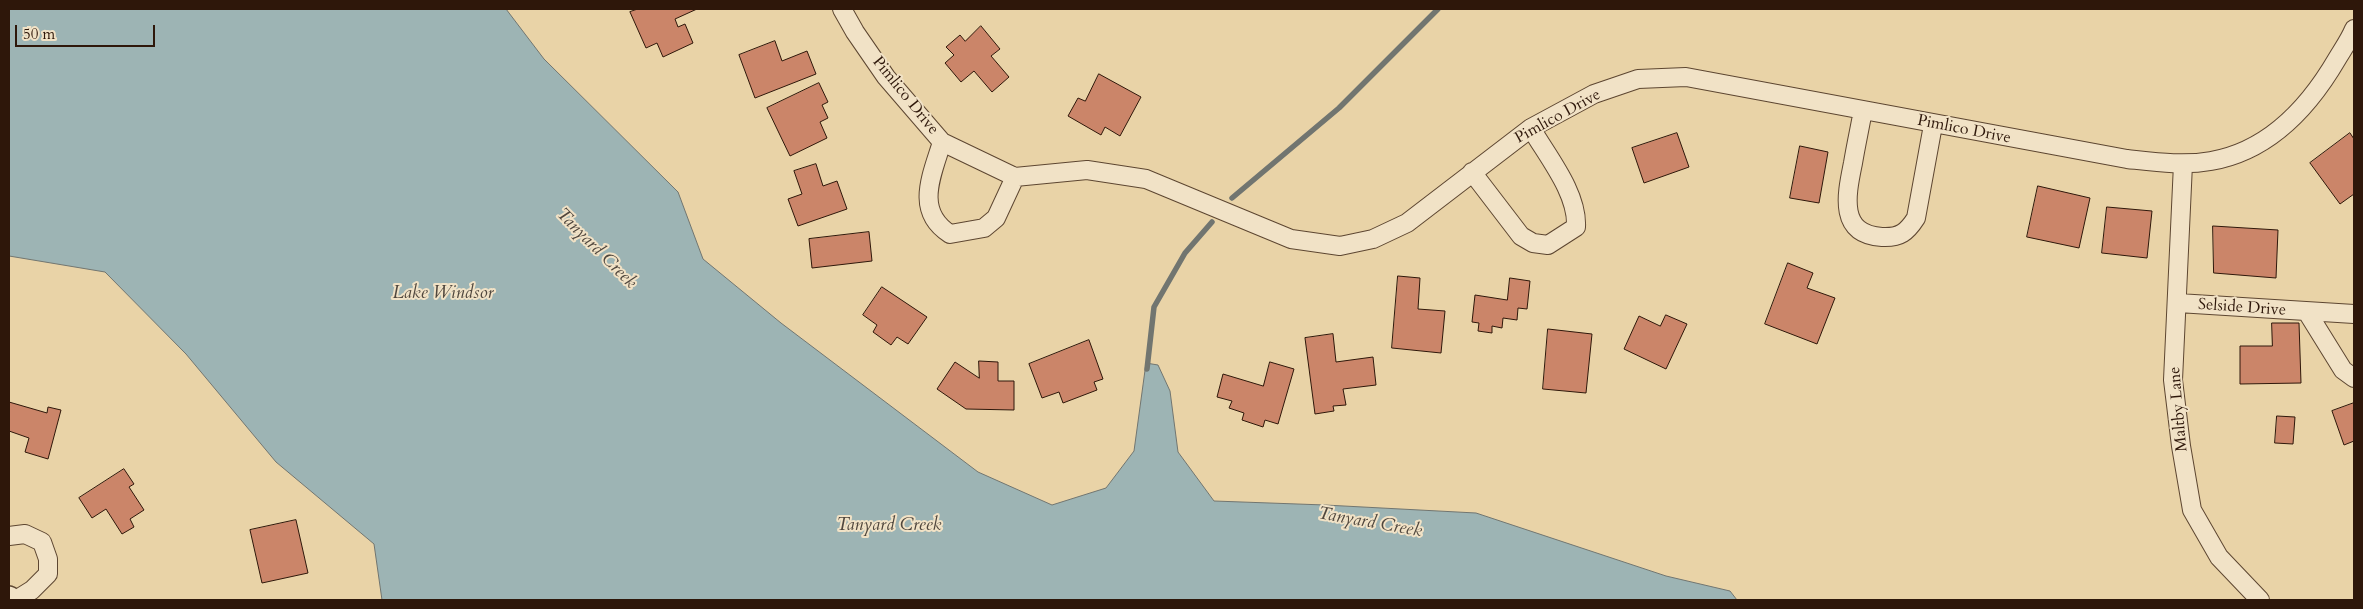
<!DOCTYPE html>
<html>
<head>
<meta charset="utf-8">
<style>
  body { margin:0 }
  #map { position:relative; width:2363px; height:609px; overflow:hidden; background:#e9d3a7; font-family:Cardo,serif }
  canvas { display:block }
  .frame { position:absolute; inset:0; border:10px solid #2e170a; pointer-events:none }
  .scale { position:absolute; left:15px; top:25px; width:140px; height:22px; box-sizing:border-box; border:2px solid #2e170a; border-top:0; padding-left:6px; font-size:15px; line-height:18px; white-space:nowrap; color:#2e170a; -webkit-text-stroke:4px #f1e2c6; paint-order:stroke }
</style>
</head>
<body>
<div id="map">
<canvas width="2363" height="609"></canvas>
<div class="frame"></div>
<div class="scale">50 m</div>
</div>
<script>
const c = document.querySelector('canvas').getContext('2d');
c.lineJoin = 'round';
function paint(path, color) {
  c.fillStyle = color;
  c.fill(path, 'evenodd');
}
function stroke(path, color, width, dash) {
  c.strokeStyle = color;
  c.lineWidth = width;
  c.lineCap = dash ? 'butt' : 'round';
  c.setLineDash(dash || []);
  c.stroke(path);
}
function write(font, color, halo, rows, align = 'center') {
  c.font = font + ' Cardo,serif';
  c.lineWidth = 4;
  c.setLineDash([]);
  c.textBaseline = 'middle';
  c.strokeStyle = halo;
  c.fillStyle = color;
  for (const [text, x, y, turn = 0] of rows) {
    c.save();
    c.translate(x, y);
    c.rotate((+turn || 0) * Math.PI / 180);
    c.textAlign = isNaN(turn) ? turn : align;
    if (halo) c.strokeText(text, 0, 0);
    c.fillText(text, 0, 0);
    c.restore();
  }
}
const water = new Path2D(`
  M9,9h497l38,50 134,133 25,67 78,64 197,149 74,33 54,-17 28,-37 12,-88 12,2 12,26 8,61 36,49 111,4 151,8 190,63 64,15 7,9h-1355l-8,-56 -98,-82 -90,-108 -81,-82 -96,-16z`);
const stream = new Path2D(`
  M1232,198l107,-90 99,-99
  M1147,369l7,-62 31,-54 27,-31`);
const building = new Path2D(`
  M638,9h59l-22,10 3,8 7,-3 8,19 -30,14 -6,-14 -11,5 -16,-36z
  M981,26l19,23 -9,7 18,21 -17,15 -18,-21 -13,11 -16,-19 9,-8 -8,-8 14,-12 5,6z
  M775,41l7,20 25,-10 9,23 -61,24 -16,-43z
  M1099,74l42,23 -21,39 -15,-9 -4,8 -33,-19 10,-18 7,3z
  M819,83l9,19 -6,3 6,13 -8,4 7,16 -37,18 -23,-48z
  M1677,133l12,34 -45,16 -12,-35z
  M2350,133l4,6v55l-14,10 -30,-41z
  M1800,146l28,6 -9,51 -29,-5z
  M816,164l7,22 14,-5 10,28 -49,17 -10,-27 14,-5 -8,-23z
  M2038,186l52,12 -11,50 -52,-11z
  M2107,207l45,4 -5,47 -45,-5z
  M2213,226l65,4 -2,48 -62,-5z
  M869,232l3,29 -60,7 -3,-29z
  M1788,263l25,10 -6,15 28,10 -18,46 -52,-20z
  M1398,276l22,2 -2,31 27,2 -4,42 -49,-5z
  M1510,278l20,3 -3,28 -9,-1 -1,12 -14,-2 -1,10 -10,-2v7l-14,-2 1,-8 -7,-1 3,-27 32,5z
  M882,287l45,30 -19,27 -11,-7 -6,8 -18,-13 4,-7 -14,-10z
  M1666,315l21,9 -21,45 -42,-20 15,-33 21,10z
  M2272,323h27l2,60 -61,1v-38h32z
  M1548,329l44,5 -6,59 -43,-4z
  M1333,334l3,28 37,-5 3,28 -33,4 3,16 -13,1 1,5 -19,3 -10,-76z
  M1089,340l14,39 -9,3 3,8 -34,13 -4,-11 -17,6 -13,-34z
  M979,361l19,1v19h16v29l-48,-1 -29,-20 18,-27 24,16z
  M1270,362l24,7 -16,55 -13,-4 -2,7 -21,-7 2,-7 -15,-5 3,-7 -15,-4 6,-23 40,12z
  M9,402l38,11 1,-6 13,3 -13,49 -23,-7 4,-14 -20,-7z
  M2354,403v38l-10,4 -12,-34z
  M2277,416l18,1 -2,27 -18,-1z
  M124,469l10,15 -5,3 15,23 -14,9 4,8 -12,7 -16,-25 -14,9 -13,-20z
  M296,520l12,53 -46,10 -12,-53z`);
const minor = new Path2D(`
  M842,9l13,23 31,45 56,65 73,35 72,-7 59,9 145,60 49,7 33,-7 34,-16 124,-95 63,-34 44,-15 48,-2 441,82c28,3 56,7 84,2 58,-10 98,-54 126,-102 6,-10 13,-20 17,-30
  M1863,110c-3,17 -7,35 -10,53 -6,30 -16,71 29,74 18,1 25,-5 34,-19l17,-93
  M942,142c-10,33 -28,69 8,92l34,-6 12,-10 19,-41
  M2183,164l-10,216 8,66 11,64 27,47 41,43
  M1472,172l49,64 12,7 15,2 28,-18c2,-34 -29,-71 -45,-99
  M2178,303l176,11
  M2307,312l36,58 11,8
  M9,536l16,-2 17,8 6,17v15l-16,16 -16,10`);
const tertiary = new Path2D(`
  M9,597l5,3`);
const streetNames = [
  ["Pimlico Drive",905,96,51],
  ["Pimlico Drive",1558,117,-29],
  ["Pimlico Drive",1964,130,11],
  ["Selside Drive",2242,308,4],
  ["Maltby Lane",2179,409,-95]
];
const waterNames = [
  ["Tanyard Creek",596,249,45],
  ["Lake Windsor",443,294],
  ["Tanyard Creek",1370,523,10],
  ["Tanyard Creek",889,526]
];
paint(water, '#9db4b4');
stroke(water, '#717570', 1);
stroke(stream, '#717570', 5.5);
paint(building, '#cb8569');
stroke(building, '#2e170a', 1);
stroke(minor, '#5d4631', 20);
stroke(tertiary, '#5d4631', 24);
stroke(minor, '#f1e2c6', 18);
stroke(tertiary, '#f1e2c6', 21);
write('16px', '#2e170a', '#f1e2c6', streetNames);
write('italic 18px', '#4f463d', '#f1e2c6', waterNames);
</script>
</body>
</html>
